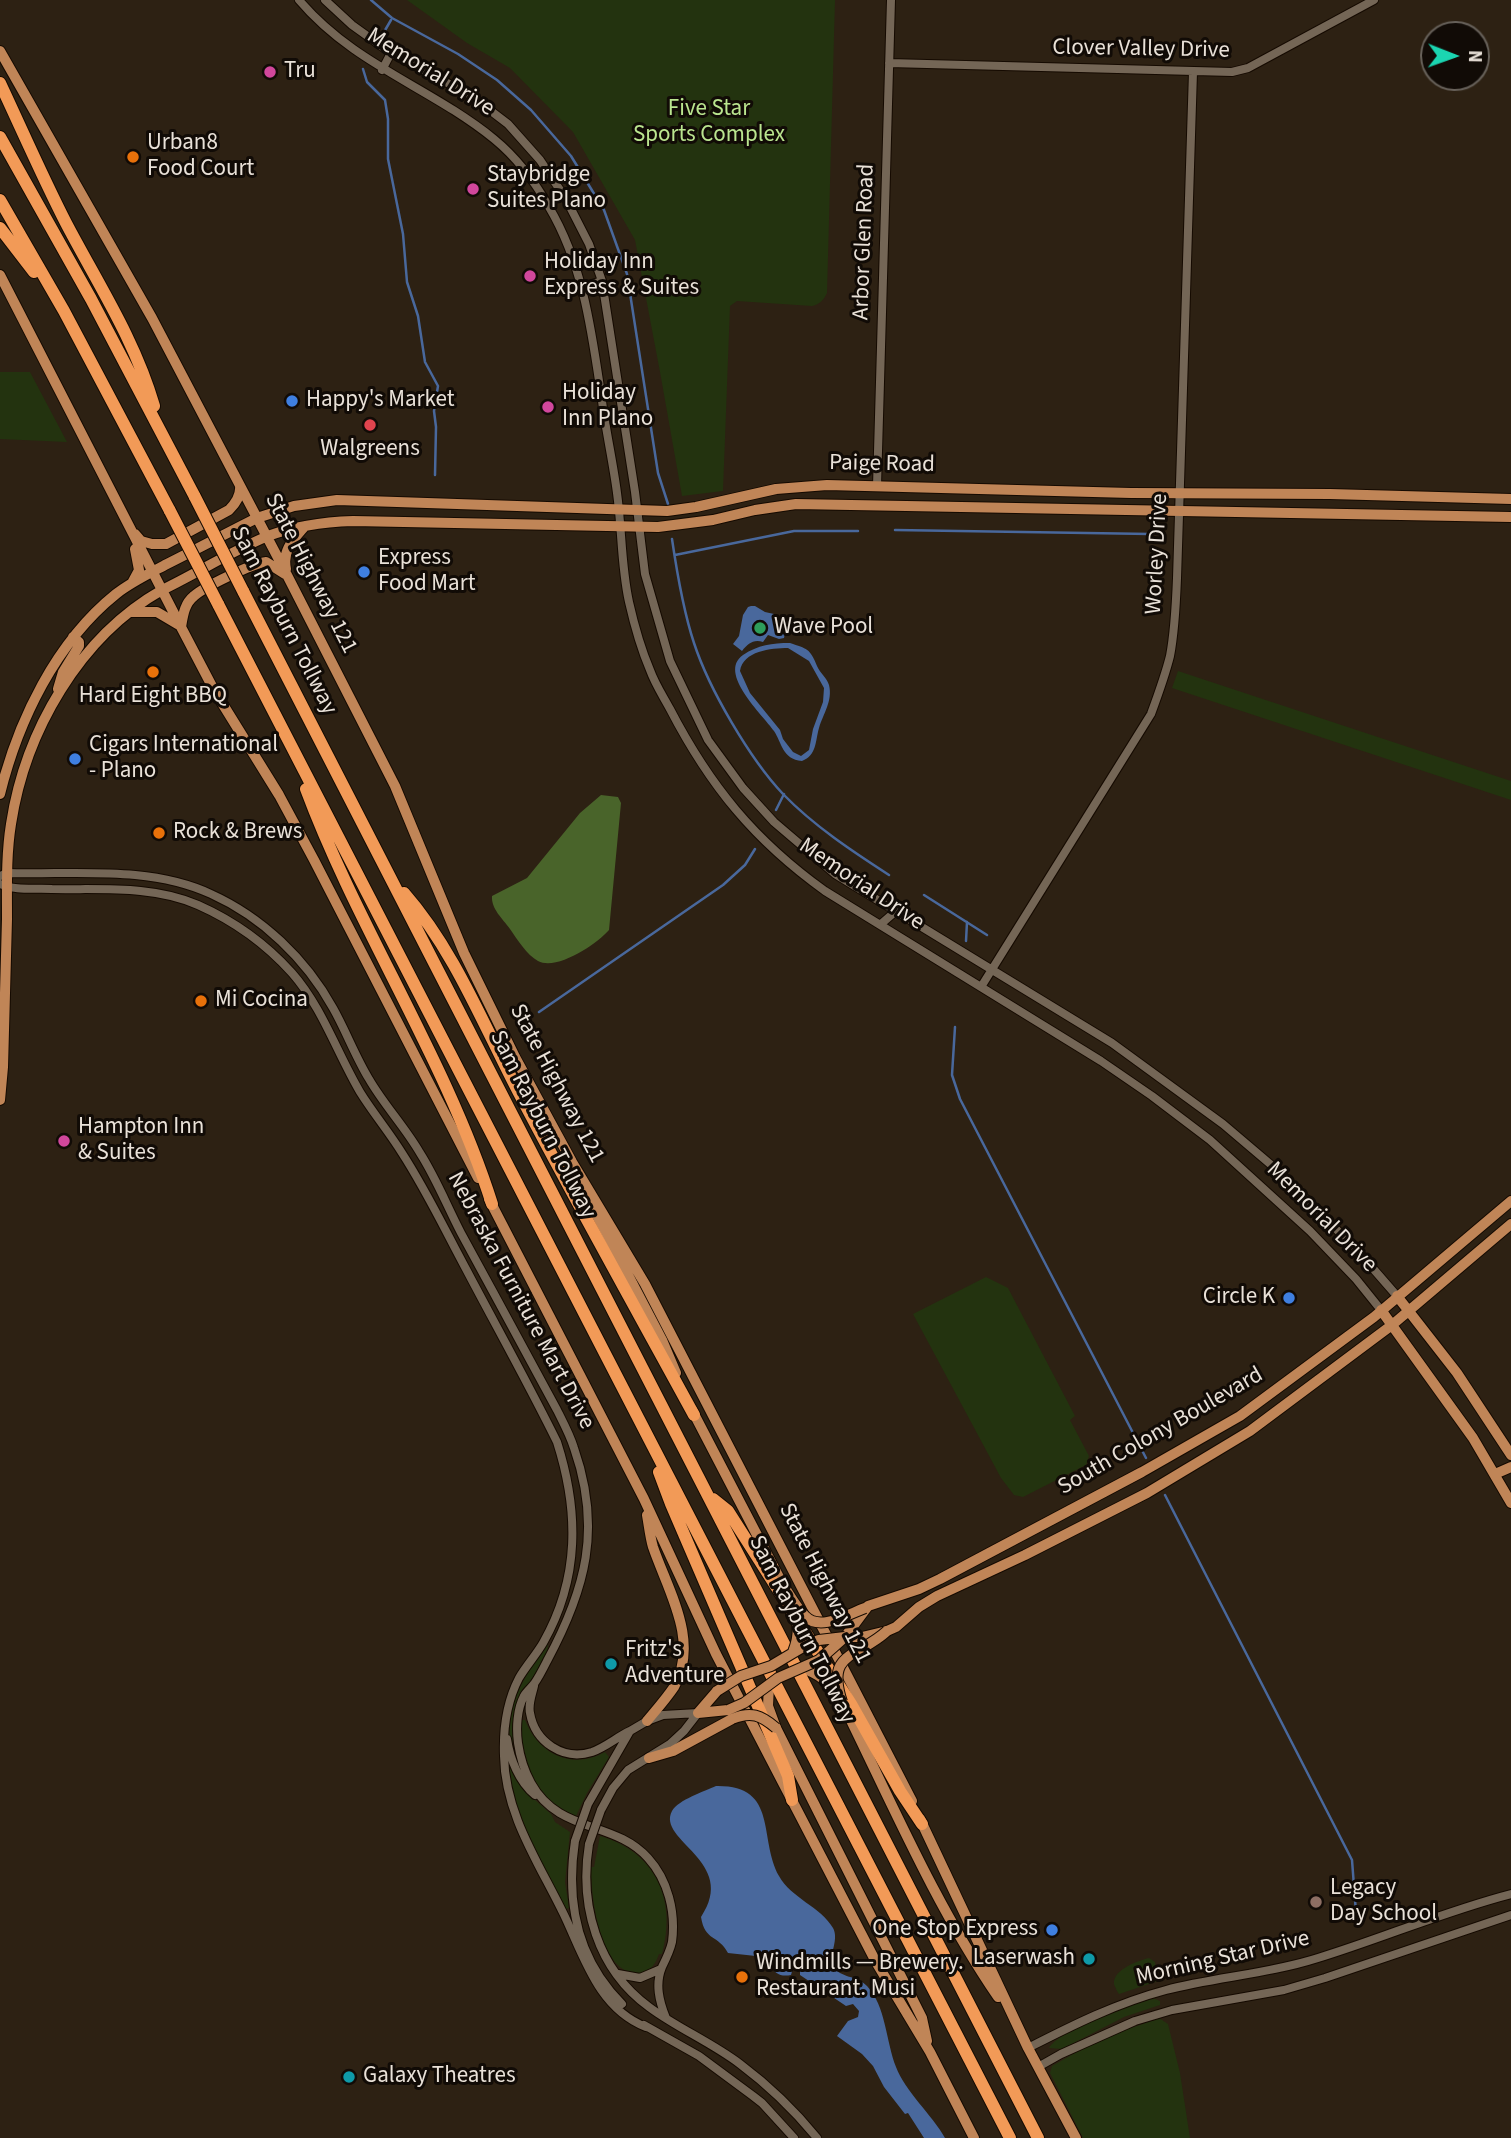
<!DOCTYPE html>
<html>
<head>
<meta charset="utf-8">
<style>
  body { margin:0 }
  #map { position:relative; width:1511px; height:2138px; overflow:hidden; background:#2d2113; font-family:"Source Sans 3",sans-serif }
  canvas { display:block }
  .north { position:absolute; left:1420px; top:21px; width:70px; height:70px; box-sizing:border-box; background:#110b06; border:2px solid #67615a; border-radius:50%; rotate:91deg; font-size:19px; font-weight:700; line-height:28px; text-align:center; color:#e9e1d8 }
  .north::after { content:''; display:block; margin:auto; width:24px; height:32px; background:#1bd5b1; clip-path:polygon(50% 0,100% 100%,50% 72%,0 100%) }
</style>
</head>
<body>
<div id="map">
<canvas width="1511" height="2138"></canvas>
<div class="north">N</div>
</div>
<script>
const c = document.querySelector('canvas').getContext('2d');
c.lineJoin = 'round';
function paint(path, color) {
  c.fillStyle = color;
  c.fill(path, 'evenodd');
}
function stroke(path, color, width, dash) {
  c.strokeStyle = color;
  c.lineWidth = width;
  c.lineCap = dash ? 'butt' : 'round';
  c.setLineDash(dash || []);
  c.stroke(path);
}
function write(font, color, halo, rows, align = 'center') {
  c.font = font + ' "Source Sans 3",sans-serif';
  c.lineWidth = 6;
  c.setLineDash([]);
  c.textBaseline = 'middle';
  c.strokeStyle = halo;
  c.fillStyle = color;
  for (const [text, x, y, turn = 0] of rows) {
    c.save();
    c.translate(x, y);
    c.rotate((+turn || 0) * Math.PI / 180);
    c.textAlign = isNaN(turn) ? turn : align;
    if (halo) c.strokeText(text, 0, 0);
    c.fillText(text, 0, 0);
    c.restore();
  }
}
const green = new Path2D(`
  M407,0h428l-8,293c-4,8 -7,11 -15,13l-75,-5 -7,5 -7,185 -41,5 -22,-124 -25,-132 -62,-108 -63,-64 -43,-25z
  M0,372h30l37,70 -67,-3z
  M1178,671l333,110v19l-339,-112z
  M986,1277l22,11 67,128 -5,4 19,36 -3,9 -63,32 -9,-2 -13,-17 -88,-164z
  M548,1641c2,19 -24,44 -29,64 -4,13 2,50 4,65l-3,1c-3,-10 -9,-21 -10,-32 -6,-36 20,-69 38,-98z
  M520,1720h5c13,33 46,51 80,32l4,5 -22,36 -11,23c-43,-16 -55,-54 -56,-96z
  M508,1763h2l24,36 17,15 4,8 15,10 -5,50 4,26 -6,2 -34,-69 -19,-51z
  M600,1836c56,16 77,64 62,118h-3c-3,9 -8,17 -18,19 -42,5 -50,-78 -50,-106h3z
  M1149,1958l6,4 3,19 -39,13c-1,-1 -5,-9 -5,-10 -1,-15 24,-23 35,-26z
  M1153,1998l7,3v4l-36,12 -62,32 -13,-1c11,-18 82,-47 104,-50z
  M1159,2018l9,6 12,49 10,65h-107l-33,-65 2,-7 46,-26z`);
const forest = new Path2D(`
  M601,795l17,2 3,6 -12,127c-12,14 -52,41 -71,31 -11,-6 -21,-22 -28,-32 -7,-10 -19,-20 -18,-33l35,-18 53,-65z`);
const water = new Path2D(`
  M751,606h4l10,6 9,2 3,12 8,7 -1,5 -5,1 -11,-4 -5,7c-10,-3 -15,2 -21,9l-9,-7 6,-8 4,-21 5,-8z
  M790,643c17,6 20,5 27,23 3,7 10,12 12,19 4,16 -6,29 -10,43 -4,14 -2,27 -17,33 -20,-2 -20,-18 -28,-30 -11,-16 -57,-58 -31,-76 15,-10 29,-12 47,-12zM788,648l21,13 15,27 -1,14 -10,27 -4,21 -8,6 -8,-4 -10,-13 -3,-9 -30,-37 -10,-22c3,-20 31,-23 48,-23z
  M716,1786c63,-1 42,52 63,90 12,22 42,31 54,52 6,11 -3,25 -2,37 12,15 24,9 36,21 19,20 19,56 29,81 9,24 36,48 49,71h-21l-16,-25 -3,1 -21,-27 -11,-21 -11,-12 -25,-18 11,-15 10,-4 1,-6 -6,-7 -7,2 -46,-31v-5l-3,-3 -4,1 -2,7c-10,2 -17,-1 -21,-11l5,-5 -3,-6 -5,1 -2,3 -37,-4c-10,-19 -23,-11 -27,-36 38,-56 -45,-76 -29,-106 6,-11 33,-20 44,-25z`);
const stream = new Path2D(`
  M371,0l21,18 66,36 39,26 34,30 40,46 33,54 23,64 31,199 10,31
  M384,32l7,-12
  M363,69l4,13 18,18 3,19v40l15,75 4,48 11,34 7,46 13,24 -4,25 2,16 -1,48
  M895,530l255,4
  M672,539c5,34 11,71 22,104 15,46 56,116 89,151 31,32 69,57 106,81
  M675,555l119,-24h64
  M776,810l8,-16
  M924,895l63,40
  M966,941l1,-19
  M539,1012l184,-127 22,-20 10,-16
  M955,1027l-3,48 8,24 186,359
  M1165,1495l187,365 5,66`);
const minor = new Path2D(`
  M299,0c55,65 131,87 195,139 22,18 41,43 55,68 35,59 43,127 53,194 4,31 11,61 15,92 5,36 4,73 12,109 5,22 12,47 21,68 5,14 13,26 20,39 40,77 84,131 155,182l276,170 51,35 58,44 100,91 46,48 25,31
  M325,0l27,25 39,28 79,42 38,29 32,36 26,39 23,45 13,37 33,211 10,82 25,87 38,79 35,48 31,34 61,52 277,169 111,81 53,45 80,80 41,47
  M889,63l343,9 16,-4 126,-68
  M382,70l9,-17
  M582,287l20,-6
  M877,486l14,-486
  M0,876l7,-3c67,2 142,-8 204,21 51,23 95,65 122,114 13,23 22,48 36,71 15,26 36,48 51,74 16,25 27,53 41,80 32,59 64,117 96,177 6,12 13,25 17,38 28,80 12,141 -27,213 -4,8 -8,16 -13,23 -3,4 -8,8 -10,12 -7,13 -8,32 -6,47 2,14 6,27 13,40 28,51 83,37 117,75 20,22 28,54 24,84 -2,9 -6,17 -10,25 -7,17 -3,34 4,51
  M0,884c15,7 35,4 52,5 48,1 101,-4 146,16 36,16 68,39 94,68 30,34 45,80 68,119 13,21 29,40 42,61 24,37 43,77 64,116 30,57 62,114 91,173 22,69 23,136 -14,201 -7,12 -17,23 -24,35 -12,23 -16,52 -15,78 1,60 37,110 62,163 19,41 34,90 80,108
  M881,924l15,-13
  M981,987l170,-273c7,-19 14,-38 19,-58 5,-26 6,-52 7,-78l16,-506
  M534,1686c-2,9 -6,18 -4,27 5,29 33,48 62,39 14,-5 25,-15 38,-21
  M507,1739c3,20 12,43 28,56
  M588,1804l42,-73 17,-10 16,-6 35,-2
  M601,1810l12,-22 15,-18 42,-26 14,-13 14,-18
  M575,1841c-9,60 2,118 47,163
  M589,1844c-10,61 8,125 60,163 28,21 62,35 91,57 28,21 55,47 77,74
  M618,1974l22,4 21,-9
  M644,2025l55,31 54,40 9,7 32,35
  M1028,2048c45,-23 89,-45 138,-58 50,-13 102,-16 152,-32 65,-20 127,-47 193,-64
  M1038,2067l23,-13 74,-33 37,-11 112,-20 41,-12 186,-63`);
const major = new Path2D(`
  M0,51l152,267 135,257 108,211 69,167 51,104 57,105 73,122 267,517
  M0,275l181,352 33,63 65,105 35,65 164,318
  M135,534l6,7 11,3h14l63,-34c7,-7 12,-14 11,-24
  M286,569c-4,-19 7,-29 19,-43
  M132,583l7,-13 -4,-21
  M130,612h27l22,13
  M181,627c2,-11 3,-23 13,-31 10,-9 59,-33 72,-34l19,12
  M58,689l5,-17 16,-26v-4l-6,-5
  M0,794c18,-73 56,-152 116,-200 15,-12 34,-21 51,-30 30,-15 60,-31 90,-46l37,-12 43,-6 330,11 29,-4 80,-18 51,-4 304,8 199,1 181,5
  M0,1100l3,-33c1,-49 3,-99 4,-148 0,-32 -1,-64 4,-95 14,-92 68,-187 151,-234 35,-17 70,-39 106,-54 27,-10 56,-14 85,-15l305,6 55,-7 42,-10 41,-6 715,13
  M489,1199l155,300 72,155 160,308 54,90 44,86
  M592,1206l70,134 14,33
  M1397,1296l60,77 54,82
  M1381,1310l92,128 38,65
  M692,1410l90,173
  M1495,1474l16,-7
  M845,1637l23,-31 51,-17 21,-10 202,-107 98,-56 134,-99 137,-116
  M845,1637h17l25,-6 9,-4 23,-20 18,-11 88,-41 122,-62 103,-62 142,-106 119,-101
  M801,1668c23,7 27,16 41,34 49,99 93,203 156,295
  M769,1685l-1,21 8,22 146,290 5,23
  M698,1713l30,-3
  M698,1713l19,-22
  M647,1721c9,-11 19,-22 27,-34 26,-46 -6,-96 -21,-140 -3,-10 -4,-21 -6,-32
  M649,1758l24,-7 59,-32
  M920,1819l108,229 48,90`);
const highway = new Path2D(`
  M0,83c22,47 43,95 66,140 32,61 69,117 88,183
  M0,137l91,162 104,198
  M0,200l64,111 106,200
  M0,228l34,44
  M243,591l795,1547
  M218,604l792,1534
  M306,789c53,142 140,270 186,415
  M404,893c50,57 79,131 114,198 57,109 117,216 176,324
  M659,1472l12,32 117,272 4,24
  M713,1499l15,12 123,193 49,87 22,33`);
const minorBridge = new Path2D(`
  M575,1841l13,-37
  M589,1844l12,-34`);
const majorBridge = new Path2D(`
  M782,1583c7,11 14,24 23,33 15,16 43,-2 60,-8
  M791,1605c8,17 9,29 2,47
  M717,1691l24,-15 30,-10 37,-22 11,-4 26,-3
  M842,1702c-17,-51 16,-44 45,-71
  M728,1710l16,-7 34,-25 41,-18 26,-23
  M732,1719c19,-8 29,-4 44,9`);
const highwayBridge = new Path2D(`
  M195,497l48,94
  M170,511l48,93`);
const markers = [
  [270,72,7,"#d1479c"],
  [133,157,7,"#e8710a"],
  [473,189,7,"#d1479c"],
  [530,276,7,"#d1479c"],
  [292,401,7,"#3f7fe0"],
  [548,407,7,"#d1479c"],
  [370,425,7,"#e0444e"],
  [364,572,7,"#3f7fe0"],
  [760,628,7,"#2e9e5b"],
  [153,672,7,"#e8710a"],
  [75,759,7,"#3f7fe0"],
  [159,833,7,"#e8710a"],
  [201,1001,7,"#e8710a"],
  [64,1141,7,"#d1479c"],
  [1289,1298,7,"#3f7fe0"],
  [611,1664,7,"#0f9aa8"],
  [1316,1902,7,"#8d6e63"],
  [1052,1930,7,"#3f7fe0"],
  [1089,1959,7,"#0f9aa8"],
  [742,1977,7,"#e8710a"],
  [349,2077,7,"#0f9aa8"]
];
const streetNames = [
  ["Clover Valley Drive",1141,50,1],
  ["Memorial Drive",430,73,32],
  ["Arbor Glen Road",865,242,-88],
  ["Paige Road",882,465,1],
  ["Worley Drive",1158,554,-87],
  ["State Highway 121",310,574,63],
  ["Sam Rayburn Tollway",283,621,63],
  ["Memorial Drive",861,885,34],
  ["State Highway 121",556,1084,62],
  ["Sam Rayburn Tollway",542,1125,63],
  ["Memorial Drive",1321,1218,45],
  ["Nebraska Furniture Mart Drive",520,1301,62],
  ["South Colony Boulevard",1161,1432,-30],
  ["State Highway 121",824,1584,63],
  ["Sam Rayburn Tollway",801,1630,63],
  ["Morning Star Drive",1223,1959,-13]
];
const poiNames = [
  ["Tru",284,72],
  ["Urban8",147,144],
  ["Food Court",147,170],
  ["Staybridge",487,176],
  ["Suites Plano",487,202],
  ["Holiday Inn",544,263],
  ["Express & Suites",544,289],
  ["Holiday",562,394],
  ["Inn Plano",562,420],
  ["Happy's Market",306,401],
  ["Walgreens",370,450,"center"],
  ["Express",378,559],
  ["Food Mart",378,585],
  ["Wave Pool",774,628],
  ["Hard Eight BBQ",153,697,"center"],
  ["Cigars International",89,746],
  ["- Plano",89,772],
  ["Rock & Brews",173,833],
  ["Mi Cocina",215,1001],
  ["Hampton Inn",78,1128],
  ["& Suites",78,1154],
  ["Circle K",1275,1298,"right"],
  ["Fritz's",625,1651],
  ["Adventure",625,1677],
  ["Legacy",1330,1889],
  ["Day School",1330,1915],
  ["One Stop Express",1038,1930,"right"],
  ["Laserwash",1075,1959,"right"],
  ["Windmills — Brewery.",756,1964],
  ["Restaurant. Musi",756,1990],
  ["Galaxy Theatres",363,2077]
];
const parkNames = [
  ["Five Star",709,110],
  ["Sports Complex",709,136]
];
paint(green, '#23330f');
paint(forest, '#49642a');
paint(water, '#49689c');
stroke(stream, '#49689c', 2.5);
stroke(minor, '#150a01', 10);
stroke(major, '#150a01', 12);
stroke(highway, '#150a01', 14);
stroke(minor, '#746656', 8);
stroke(major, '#c08557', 10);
stroke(highway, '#f29a57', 12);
stroke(minorBridge, '#150a01', 10, []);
stroke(majorBridge, '#150a01', 12, []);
stroke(highwayBridge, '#150a01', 14, []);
stroke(minorBridge, '#746656', 8);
stroke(majorBridge, '#c08557', 10);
stroke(highwayBridge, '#f29a57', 12);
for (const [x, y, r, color] of markers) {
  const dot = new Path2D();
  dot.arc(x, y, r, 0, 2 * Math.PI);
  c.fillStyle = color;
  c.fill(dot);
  stroke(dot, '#110b06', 2.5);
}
write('23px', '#e9e1d8', '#110b06', streetNames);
write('23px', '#e9e1d8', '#110b06', poiNames, 'left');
write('23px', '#bae58f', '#110b06', parkNames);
</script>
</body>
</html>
